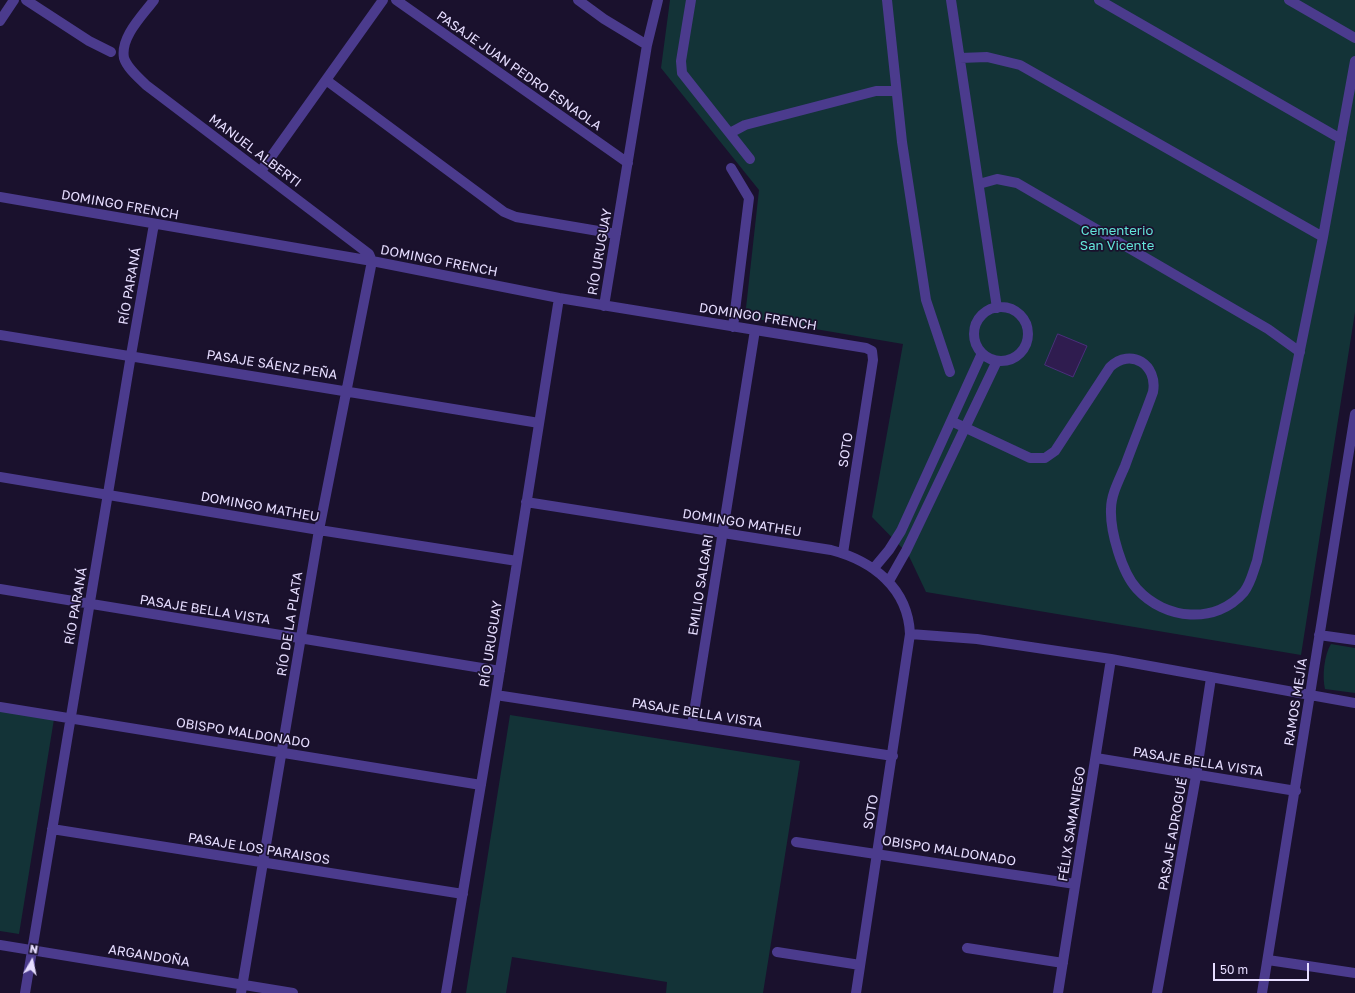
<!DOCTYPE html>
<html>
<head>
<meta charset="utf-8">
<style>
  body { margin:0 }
  #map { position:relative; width:1355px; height:993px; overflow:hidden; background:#1a112d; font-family:"Golos Text",sans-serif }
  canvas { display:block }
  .north { position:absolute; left:12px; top:941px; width:40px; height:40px; -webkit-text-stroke:3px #1a112d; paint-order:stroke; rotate:9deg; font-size:11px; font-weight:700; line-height:16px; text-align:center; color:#e6ddff }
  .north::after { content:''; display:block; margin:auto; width:14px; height:18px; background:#e6ddff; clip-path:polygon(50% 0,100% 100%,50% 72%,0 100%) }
  .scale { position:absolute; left:1213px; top:963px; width:96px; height:18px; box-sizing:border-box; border:2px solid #e6ddff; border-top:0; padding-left:5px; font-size:12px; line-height:14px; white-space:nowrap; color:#e6ddff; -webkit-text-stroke:3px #1a112d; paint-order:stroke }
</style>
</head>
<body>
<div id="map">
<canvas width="1355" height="993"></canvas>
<div class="north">N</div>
<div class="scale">50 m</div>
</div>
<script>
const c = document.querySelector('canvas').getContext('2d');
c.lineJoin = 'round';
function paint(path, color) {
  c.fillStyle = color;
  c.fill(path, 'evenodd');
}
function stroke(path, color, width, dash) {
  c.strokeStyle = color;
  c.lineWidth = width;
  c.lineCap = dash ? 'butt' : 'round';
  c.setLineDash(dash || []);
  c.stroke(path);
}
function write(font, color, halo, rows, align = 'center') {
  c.font = font + ' "Golos Text",sans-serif';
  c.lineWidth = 3.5;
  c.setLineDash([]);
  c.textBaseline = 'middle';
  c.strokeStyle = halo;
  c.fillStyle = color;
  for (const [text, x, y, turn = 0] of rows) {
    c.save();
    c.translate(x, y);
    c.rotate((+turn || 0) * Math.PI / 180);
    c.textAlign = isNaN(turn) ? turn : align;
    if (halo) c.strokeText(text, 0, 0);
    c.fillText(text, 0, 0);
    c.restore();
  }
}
const green = new Path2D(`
  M670,0h685v312l-54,343 -375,-63 -18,-38 -36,-37 31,-173 -158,-27 14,-127 -98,-122z
  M1331,644l24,4v45l-30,-4c-3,-12 -1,-34 6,-45z
  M0,711l54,8 -35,215 -19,-3z
  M510,715l290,46 -37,232h-97l1,-11 -155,-25 -6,36h-40z`);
const building = new Path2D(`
  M1058,334l29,12 -14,31 -28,-12z`);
const minor = new Path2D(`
  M26,0l63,41 22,11
  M154,0c-11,15 -34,37 -30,58 3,10 15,20 22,27l223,169 3,7 -53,269 -78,463
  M396,0l232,163
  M578,0l26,19 43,26
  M691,0l-10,61 1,12 68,86
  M887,0l15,142 24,158 24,72
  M951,0l46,308
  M1099,0l242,139
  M1289,0l66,38
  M0,21l14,-21
  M960,58l27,-1 33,8 303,172
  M326,80l178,132 12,5 100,17
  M730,133l15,-8 131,-34h20
  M731,168l18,30 -16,129
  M261,171l122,-171
  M979,184l18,-5 20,4 251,146 32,23
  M0,197l372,64 187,37 307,50 6,3 1,9 -30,193
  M604,306l43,-261 11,-45
  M974 334a27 27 0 1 1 54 0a27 27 0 1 1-54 0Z
  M0,335l539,88
  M951,421l79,37h15l10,-7 55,-84c21,-20 48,-2 43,25 -9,25 -19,49 -28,74 -6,14 -14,29 -14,43 -1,22 11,64 26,80 28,31 79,36 107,3 7,-9 9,-20 13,-31l66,-324 32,-176
  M0,477l319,53 198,31
  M526,502l305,48c42,11 77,38 79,84l-54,359
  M874,568l15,-18 12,-19 81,-178
  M889,581l17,-30 91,-190
  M0,589l500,82
  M910,634l67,5 134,20 244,44
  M1319,635l36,5
  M496,695l397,61
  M0,707l481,78
  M692,725l63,-395
  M1096,758l200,33
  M52,829l411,65
  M796,842l279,42
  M0,945l293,48
  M967,948l96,15
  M777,952l83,13
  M1268,960l87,13
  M25,993l106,-638 23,-131
  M446,993l50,-298 63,-397
  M1058,993l53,-334
  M1157,993l39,-217 15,-98
  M1262,993l93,-579`);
const streetNames = [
  ["PASAJE JUAN PEDRO ESNAOLA",519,71,35],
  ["MANUEL ALBERTI",255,151,37],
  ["DOMINGO FRENCH",120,205,10],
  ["RÍO URUGUAY",600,252,-80],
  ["DOMINGO FRENCH",439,261,11],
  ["RÍO PARANÁ",130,286,-80],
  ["DOMINGO FRENCH",758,317,9],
  ["PASAJE SÁENZ PEÑA",272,365,9],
  ["SOTO",846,450,-81],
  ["DOMINGO MATHEU",260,507,10],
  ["DOMINGO MATHEU",742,523,9],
  ["EMILIO SALGARI",701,585,-81],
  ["RÍO PARANÁ",76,606,-80],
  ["PASAJE BELLA VISTA",205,610,9],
  ["RÍO DE LA PLATA",290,624,-81],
  ["RÍO URUGUAY",491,644,-81],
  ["RAMOS MEJÍA",1296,702,-81],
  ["PASAJE BELLA VISTA",697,713,9],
  ["OBISPO MALDONADO",243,733,9],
  ["PASAJE BELLA VISTA",1198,762,9],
  ["SOTO",871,812,-80],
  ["FÉLIX SAMANIEGO",1072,824,-81],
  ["PASAJE ADROGUÉ",1173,834,-80],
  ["PASAJE LOS PARAISOS",259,849,9],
  ["OBISPO MALDONADO",949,851,9],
  ["ARGANDOÑA",149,956,9]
];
const parkNames = [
  ["Cementerio",1117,231],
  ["San Vicente",1117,246]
];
paint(green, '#133337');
paint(building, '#2f1c4f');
stroke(building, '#4a2e7b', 1);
stroke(minor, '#4b3b8d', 10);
write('13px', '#e6ddff', '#1a112d', streetNames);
write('13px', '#63e5d9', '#1a112d', parkNames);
</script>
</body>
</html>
